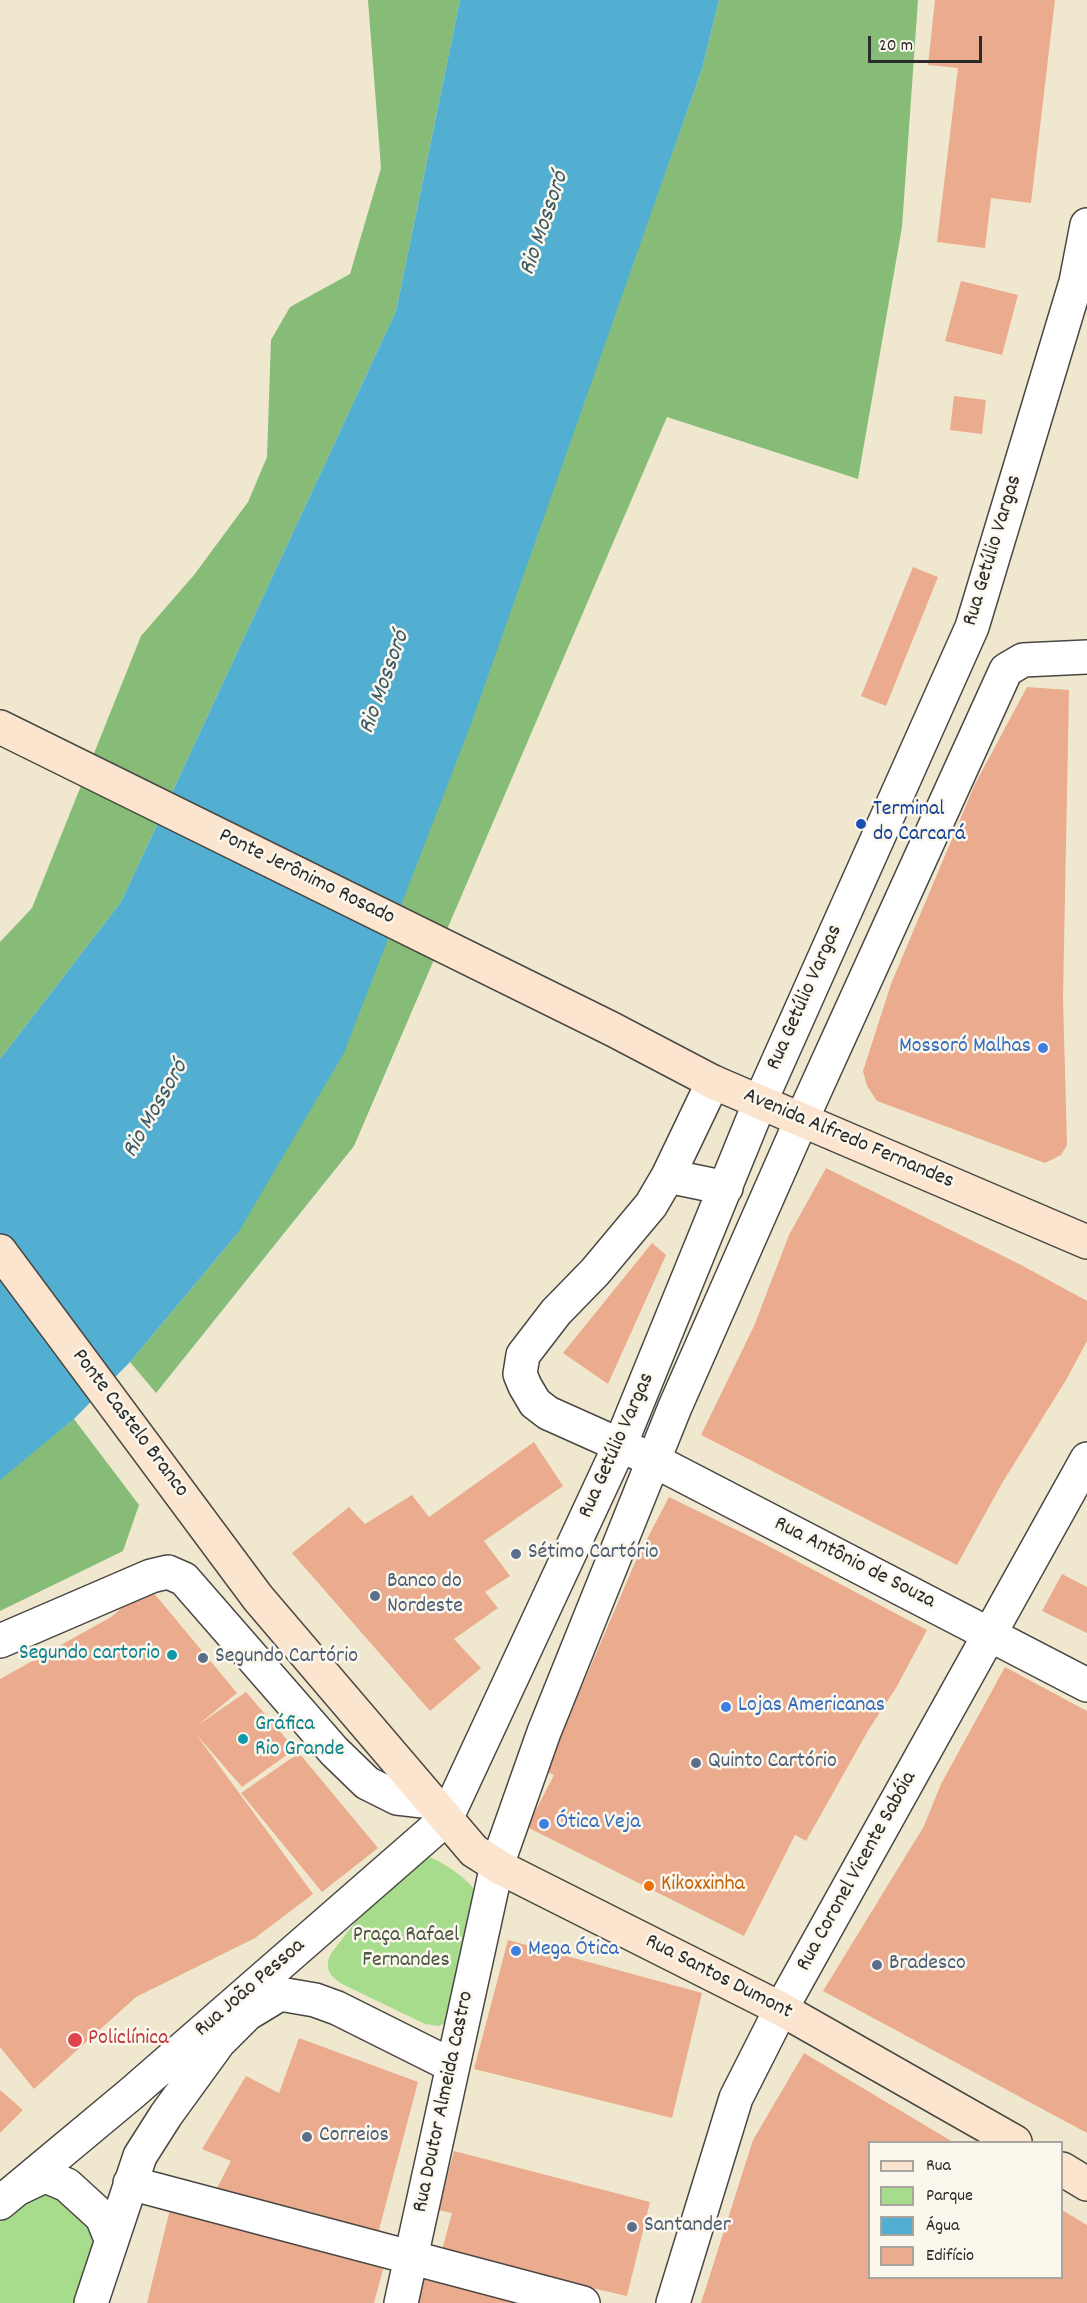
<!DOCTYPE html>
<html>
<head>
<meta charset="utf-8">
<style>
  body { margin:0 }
  #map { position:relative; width:1087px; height:2303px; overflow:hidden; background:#f0e8ce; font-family:Dekko,sans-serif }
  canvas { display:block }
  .legend { position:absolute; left:868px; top:2141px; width:195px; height:138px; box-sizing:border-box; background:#fbf7ec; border:2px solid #a8a59f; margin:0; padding:8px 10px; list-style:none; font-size:18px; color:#2b2b2b }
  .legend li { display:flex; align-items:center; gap:12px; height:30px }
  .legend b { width:30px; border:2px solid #a8a59f }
  .scale { position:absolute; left:868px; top:36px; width:114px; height:27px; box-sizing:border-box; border:3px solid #2b2b2b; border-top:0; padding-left:8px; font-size:18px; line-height:21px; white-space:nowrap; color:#2b2b2b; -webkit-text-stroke:4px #fbf7ec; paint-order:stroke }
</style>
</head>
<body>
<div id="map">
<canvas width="1087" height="2303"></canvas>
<ul class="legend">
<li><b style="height:8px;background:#fce5cf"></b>Rua</li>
<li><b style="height:16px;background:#a8dc8d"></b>Parque</li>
<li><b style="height:16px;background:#53afd1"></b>Água</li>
<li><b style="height:16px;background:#ebab8e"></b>Edifício</li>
</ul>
<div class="scale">20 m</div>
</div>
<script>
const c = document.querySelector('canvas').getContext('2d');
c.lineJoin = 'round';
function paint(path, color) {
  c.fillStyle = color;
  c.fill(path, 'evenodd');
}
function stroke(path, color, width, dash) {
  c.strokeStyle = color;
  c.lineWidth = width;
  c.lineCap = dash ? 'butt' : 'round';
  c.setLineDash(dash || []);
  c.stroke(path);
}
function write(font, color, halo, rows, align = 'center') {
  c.font = font + ' Dekko,sans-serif';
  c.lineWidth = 5;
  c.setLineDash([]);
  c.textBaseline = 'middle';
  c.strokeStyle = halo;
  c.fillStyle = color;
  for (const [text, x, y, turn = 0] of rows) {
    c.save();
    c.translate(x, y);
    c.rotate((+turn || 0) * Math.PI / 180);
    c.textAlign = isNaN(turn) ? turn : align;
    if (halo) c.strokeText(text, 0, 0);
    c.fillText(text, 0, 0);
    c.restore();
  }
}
const green = new Path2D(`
  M424,1855c15,4 47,25 53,39l-31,129 -8,3 -13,-2 -83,-40c-8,-5 -16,-12 -14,-22 1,-7 7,-14 12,-20 23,-33 54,-59 84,-87z
  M44,2193c16,5 43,30 51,45l-16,65h-79v-81l13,-14z`);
const forest = new Path2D(`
  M368,0h92l-64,311 -275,591 -121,157v-117l32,-34 109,-272 53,-61 54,-73 19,-45 4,-117 19,-33 60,-33 31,-106z
  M719,0h199l-16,227 -44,252 -191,-62 -313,729 -198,247 -26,-31 108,-129 358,-866 106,-298z
  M74,1419l65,86 -16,46 -123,60v-132z`);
const water = new Path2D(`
  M460,0h259l-17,69 -231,655 -127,329 -106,180 -108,129 -56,57 -74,61v-421l121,-157 275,-591z`);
const building = new Path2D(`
  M935,0h120l-24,203 -40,-5 -6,50 -48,-6 21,-174 -30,-3z
  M961,281l57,14 -16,60 -57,-14z
  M954,396l32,4 -4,34 -32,-4z
  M913,567l25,10 -52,129 -25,-10z
  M1027,687l42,3 -6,308 4,147 -6,10 -16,8 -168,-62 -10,-15 -4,-15 28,-87 84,-200z
  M826,1168l197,98 64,35v40l-21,39 -65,105 -44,80 -256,-130 53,-109 35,-91z
  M652,1243l14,12 -58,129 -45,-31z
  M534,1442l29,44 -79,55 26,35 -25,16 13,16 -44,31 27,29 -51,43 -138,-158 57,-46 16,17 47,-29 17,22z
  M669,1497l92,45 166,88 -31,58 -27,41 -63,112 -11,-6 -51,101 -217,-109 27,-52 -13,-6 42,-85 54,-126z
  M1062,1574l25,13v46l-45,-22z
  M148,1586l89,107 -39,32 48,-33 49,57 -53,38 -46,-53 117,160 -58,44 -119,59 -102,92 -34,-42v-368l111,-62z
  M1005,1667l82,44v422l-264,-142 101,-165 17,-42z
  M299,1753l79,95 -56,44 -81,-99z
  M508,1940l194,53 -30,125 -198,-49z
  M299,2038l119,44 -42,159 -161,-49 16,-31 -29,-12 44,-73 33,17z
  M804,2053l149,89h-83v136h192v-68l25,15v78h-386l52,-163z
  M0,2090l23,20 -23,23z
  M454,2151l196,51 -23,94 -186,-42 11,-41 -14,-3z
  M171,2205l215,53 -12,45h-227z
  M424,2275l105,28h-112z`);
const street = new Path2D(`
  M713,1082l-45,94 -17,29 -56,67 -39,40 -33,43 -3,19 5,12 10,17 13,10 105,47 434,225
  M668,1176l58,12
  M0,1641l151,-65 17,-4 16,7 150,172 33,32 30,15 35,4
  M130,2183l453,120
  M19,2188l23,-11h6l19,8 35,32 9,22
  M0,2203l132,-110 314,-274 174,-374 140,-343 212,-475 104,-345 11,-57
  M91,2303l49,-147 26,-41 53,-73 28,-28 33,-20 35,6 22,8 116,58
  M401,2303l96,-438 47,-133 131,-325 126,-286 205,-451 17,-10 64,-3
  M673,2303l63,-205 45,-89 306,-550`);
const secondary = new Path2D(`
  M0,727l612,302 101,53 374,160
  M0,1251l258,347 216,253 27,17 280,141 234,133
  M1062,2169l25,15`);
const markers = [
  [861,824,6,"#1a4fb4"],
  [1043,1048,6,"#3f7fe0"],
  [516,1554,6,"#5c6f8a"],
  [375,1596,6,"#5c6f8a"],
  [172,1655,6,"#0f9aa8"],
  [203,1658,6,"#5c6f8a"],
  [726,1707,6,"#3f7fe0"],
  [243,1739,6,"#0f9aa8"],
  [696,1763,6,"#5c6f8a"],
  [544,1824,6,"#3f7fe0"],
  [649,1886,6,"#e8710a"],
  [516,1951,6,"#3f7fe0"],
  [877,1965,6,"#5c6f8a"],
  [75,2040,8,"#e0444e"],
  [307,2137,6,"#5c6f8a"],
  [632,2227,6,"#5c6f8a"]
];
const streetNames = [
  ["Rua Getúlio Vargas",994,551,-73],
  ["Ponte Jerônimo Rosado",306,878,26],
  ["Rua Getúlio Vargas",806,998,-66],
  ["Avenida Alfredo Fernandes",848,1140,23],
  ["Ponte Castelo Branco",129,1424,53],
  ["Rua Getúlio Vargas",618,1446,-66],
  ["Rua Antônio de Souza",854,1564,27],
  ["Rua Coronel Vicente Sabóia",858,1872,-61],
  ["Rua Santos Dumont",718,1978,27],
  ["Rua João Pessoa",251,1989,-41],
  ["Rua Doutor Almeida Castro",445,2102,-78]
];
const transitNames = [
  ["Terminal",873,811],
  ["do Carcará",873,836]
];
const shopNames = [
  ["Mossoró Malhas",1031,1048,"right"],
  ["Lojas Americanas",738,1707],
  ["Ótica Veja",556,1824],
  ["Mega Ótica",528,1951]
];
const serviceNames = [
  ["Sétimo Cartório",528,1554],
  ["Banco do",387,1583],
  ["Nordeste",387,1608],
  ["Segundo Cartório",215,1658],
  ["Quinto Cartório",708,1763],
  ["Bradesco",889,1965],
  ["Correios",319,2137],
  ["Santander",644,2227]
];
const cultureNames = [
  ["Segundo cartorio",160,1655],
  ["Gráfica",255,1726,"left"],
  ["Rio Grande",255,1751,"left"]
];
const foodNames = [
  ["Kikoxxinha",661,1886]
];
const parkNames = [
  ["Praça Rafael",406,1937],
  ["Fernandes",406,1962]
];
const healthNames = [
  ["Policlínica",88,2040]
];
const waterNames = [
  ["Rio Mossoró",546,224,-71],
  ["Rio Mossoró",386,683,-70],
  ["Rio Mossoró",157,1110,-60]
];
paint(green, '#a8dc8d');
paint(forest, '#86bc78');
paint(water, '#53afd1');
paint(building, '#ebab8e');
stroke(street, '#494743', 36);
stroke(secondary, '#494743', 36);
stroke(street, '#fff', 33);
stroke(secondary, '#fce5cf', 33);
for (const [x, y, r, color] of markers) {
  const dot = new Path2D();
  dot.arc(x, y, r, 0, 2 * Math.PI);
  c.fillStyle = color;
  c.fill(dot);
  stroke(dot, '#fbf7ec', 2);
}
write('22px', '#2b2b2b', '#fbf7ec', streetNames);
write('22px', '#164399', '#fbf7ec', transitNames, 'left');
write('22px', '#366cbe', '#fbf7ec', shopNames, 'left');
write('22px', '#4e5e75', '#fbf7ec', serviceNames, 'left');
write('22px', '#0d838f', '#fbf7ec', cultureNames, 'right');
write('22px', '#c56008', '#fbf7ec', foodNames, 'left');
write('22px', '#4a5744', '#fbf7ec', parkNames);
write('22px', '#be3a42', '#fbf7ec', healthNames, 'left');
write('italic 24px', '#395965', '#fbf7ec', waterNames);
</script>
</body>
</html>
